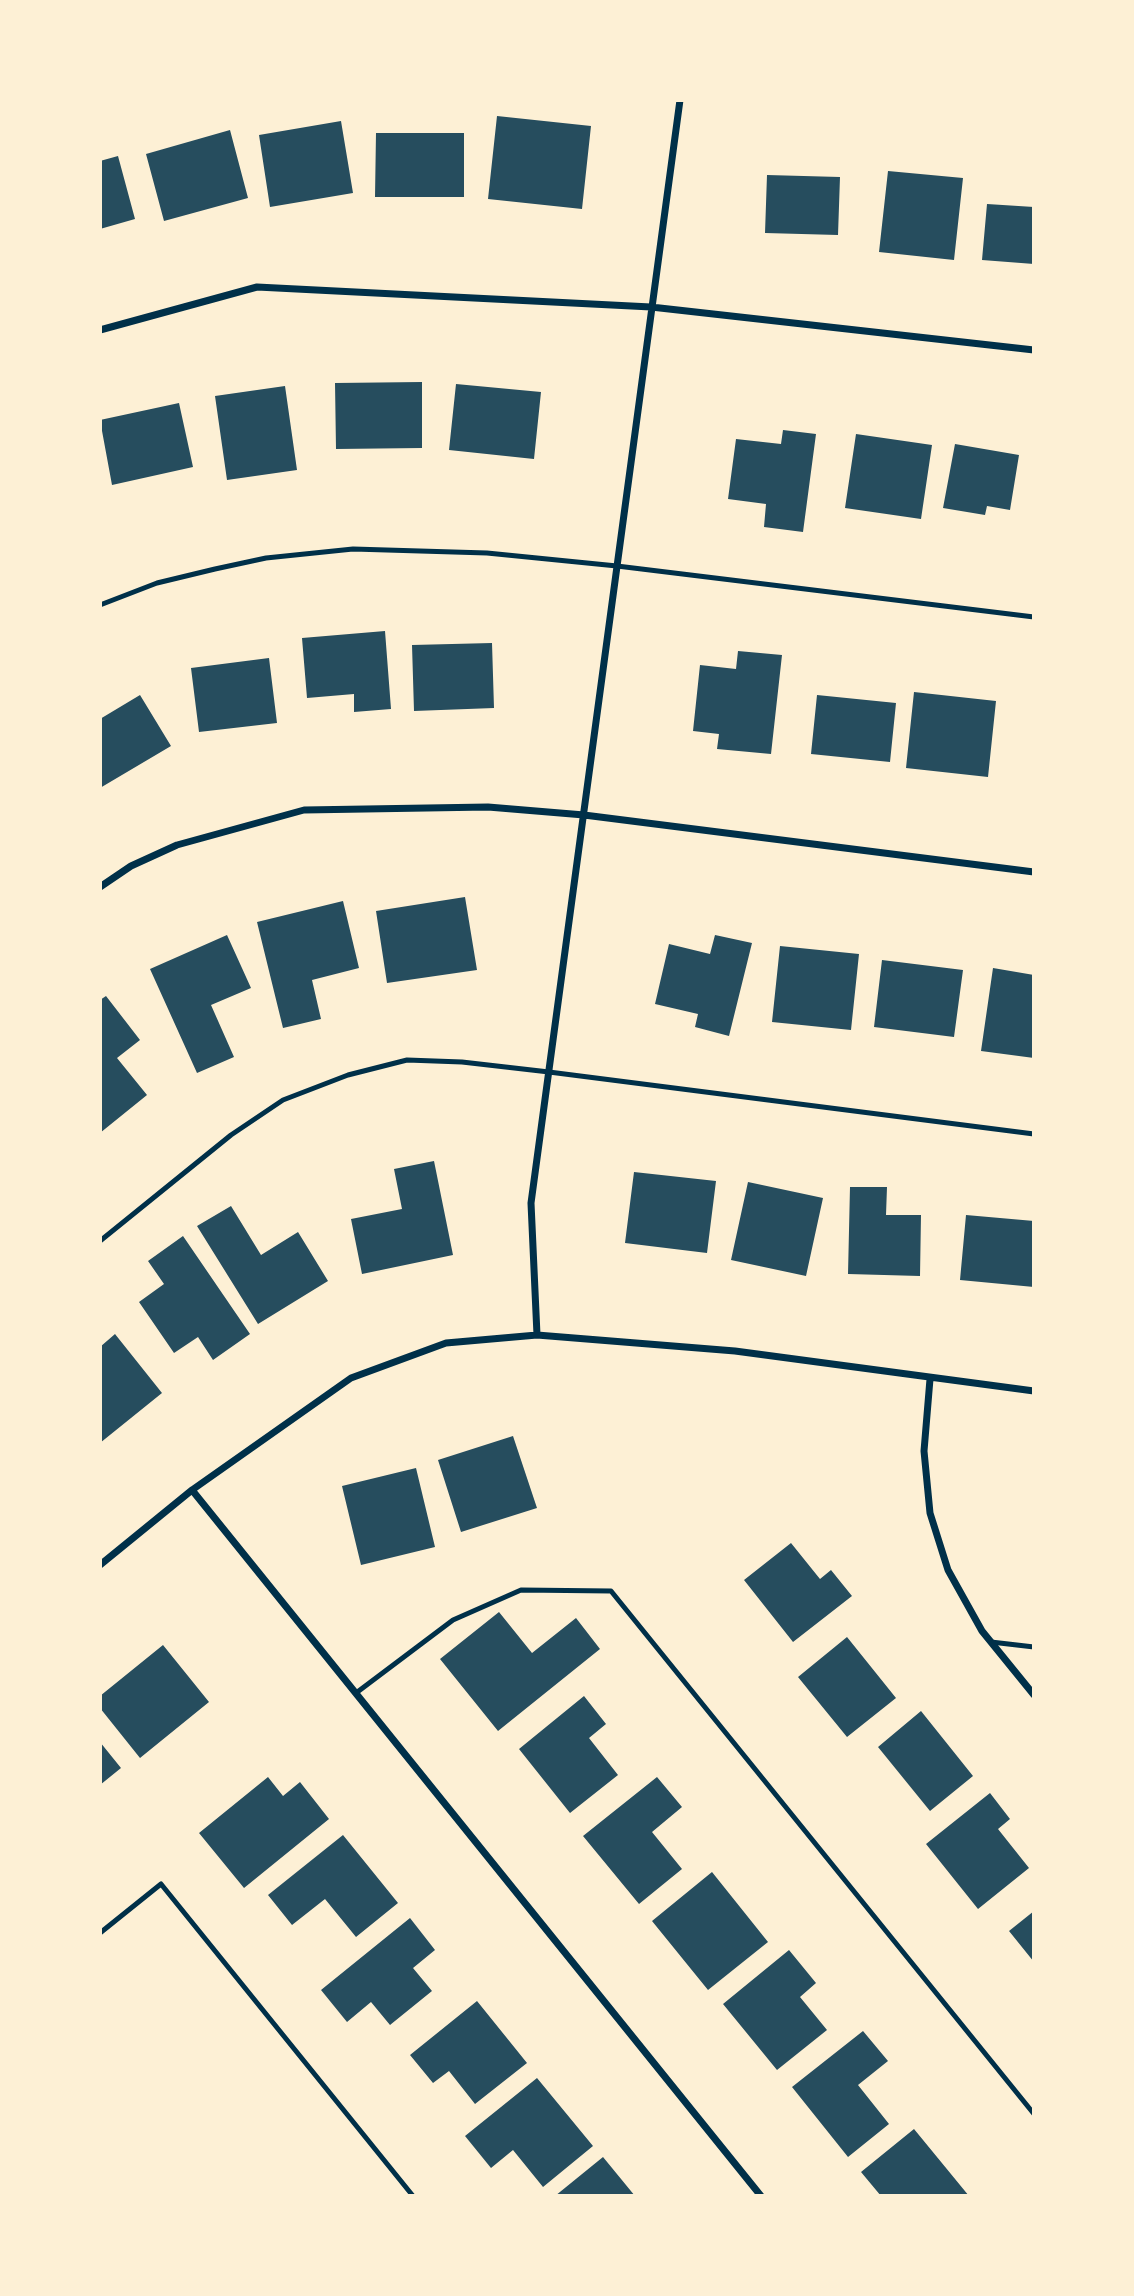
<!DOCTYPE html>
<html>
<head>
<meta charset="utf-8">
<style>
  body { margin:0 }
  #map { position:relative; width:1134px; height:2296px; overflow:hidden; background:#fdf0d5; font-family:Lora,serif }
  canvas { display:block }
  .frame { position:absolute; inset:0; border:102px solid #fdf0d5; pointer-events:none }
</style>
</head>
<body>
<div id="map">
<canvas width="1134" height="2296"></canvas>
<div class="frame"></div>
</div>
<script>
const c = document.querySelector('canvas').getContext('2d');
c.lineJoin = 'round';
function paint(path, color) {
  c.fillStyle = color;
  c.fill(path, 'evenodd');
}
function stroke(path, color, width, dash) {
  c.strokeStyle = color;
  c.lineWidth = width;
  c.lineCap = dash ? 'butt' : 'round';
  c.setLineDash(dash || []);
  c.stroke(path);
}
const building = new Path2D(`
  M497,116l94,10 -9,83 -94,-10z
  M341,121l12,72 -83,14 -11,-72z
  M230,130l18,68 -84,23 -18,-67z
  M376,133h88v64h-89z
  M118,156l17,63 -35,10v-68z
  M888,171l75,7 -9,82 -75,-8z
  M767,175l73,2 -2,58 -73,-2z
  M987,204l47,3v57l-52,-4z
  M422,382v66l-86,1 -1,-66z
  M456,384l85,8 -7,67 -85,-9z
  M285,386l12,84 -70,10 -12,-84z
  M179,403l14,64 -81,18 -12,-65z
  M783,430l33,4 -13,98 -39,-5 2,-23 -38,-5 8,-60 45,5z
  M856,434l76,11 -11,74 -76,-11z
  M955,444l64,11 -9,55 -23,-4 -2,9 -42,-7z
  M385,631l6,78 -37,3v-18l-47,4 -5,-60z
  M492,643l2,65 -80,3 -2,-66z
  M738,651l44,4 -11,99 -54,-5 2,-15 -26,-3 7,-66 36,4z
  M269,658l8,65 -78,9 -8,-64z
  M914,692l82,9 -8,76 -82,-9z
  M140,695l31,51 -71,42v-69z
  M817,695l79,8 -6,59 -79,-8z
  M465,897l12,73 -90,13 -11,-72z
  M343,901l16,67 -47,12 9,39 -38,9 -26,-106z
  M227,935l24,53 -40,17 23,52 -37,16 -47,-104z
  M715,935l37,8 -23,93 -34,-9 3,-13 -43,-10 14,-60 41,10z
  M780,946l79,8 -8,76 -79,-8z
  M882,960l81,10 -9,67 -80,-10z
  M993,968l41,7v83l-53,-7z
  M106,996l34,44 -23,18 30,37 -47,38v-133z
  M434,1161l19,94 -91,19 -11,-55 51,-10 -8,-40z
  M634,1172l82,9 -9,72 -82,-10z
  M748,1182l75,16 -17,78 -75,-16z
  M850,1187h37l-1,28h35l-1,61 -72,-2z
  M231,1206l30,49 37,-23 30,49 -70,43 -61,-98z
  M966,1215l68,6v66l-74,-7z
  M183,1236l67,98 -37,26 -15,-23 -24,16 -35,-51 25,-18 -16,-23z
  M115,1334l47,59 -62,50v-96z
  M513,1436l24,72 -76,24 -23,-72z
  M416,1468l19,79 -74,18 -19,-79z
  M791,1543l29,36 11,-9 21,26 -59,46 -49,-62z
  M499,1612l33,41 44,-35 24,31 -102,82 -58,-72z
  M847,1637l49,61 -49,39 -49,-60z
  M163,1645l46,57 -69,56 -40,-50v-12z
  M584,1696l22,28 -17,14 29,37 -48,38 -51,-64z
  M921,1711l52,65 -43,35 -52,-64z
  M100,1742l21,26 -21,17z
  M268,1777l15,19 17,-14 29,37 -85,69 -45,-55z
  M657,1777l25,30 -30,25 30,37 -43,35 -56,-68z
  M990,1793l20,26 -12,10 31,39 -51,41 -52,-65z
  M343,1835l55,68 -42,34 -31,-38 -33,26 -24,-30z
  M712,1872l56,70 -60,48 -56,-69z
  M1034,1911v51l-25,-31z
  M410,1918l25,32 -22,18 19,23 -42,34 -19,-23 -24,20 -26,-32z
  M789,1950l27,33 -16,14 27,33 -50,40 -54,-66z
  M477,2001l50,62 -52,41 -26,-33 -16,12 -23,-28z
  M863,2031l25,30 -30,24 31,39 -41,33 -56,-70z
  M537,2078l56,68 -50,41 -30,-37 -22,18 -26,-32z
  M914,2129l55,67h-88l-20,-24z
  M603,2157l32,39h-80z`);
const service = new Path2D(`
  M100,605l57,-22 58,-14 51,-11 87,-9 134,4 130,13 417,51
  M100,1241l131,-106 52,-35 65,-25 59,-15 55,2 87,10 485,62
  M991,1642l43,5
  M356,1693l97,-73 68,-30 90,1 423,523
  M100,1933l61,-49 252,312`);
const minor = new Path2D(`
  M100,330l157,-43 394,20 383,43
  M100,887l31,-21 46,-21 127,-35 184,-3 96,8 450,57
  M537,1335l-6,-132 149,-1103
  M930,1379l-6,72 6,62 18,57 34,61 52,64
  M192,1490l569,706
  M100,1565l92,-75 159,-112 95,-35 91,-8 198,16 299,40`);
paint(building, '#264d5e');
stroke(service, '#003049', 5);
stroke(minor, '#003049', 7);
</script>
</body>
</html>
